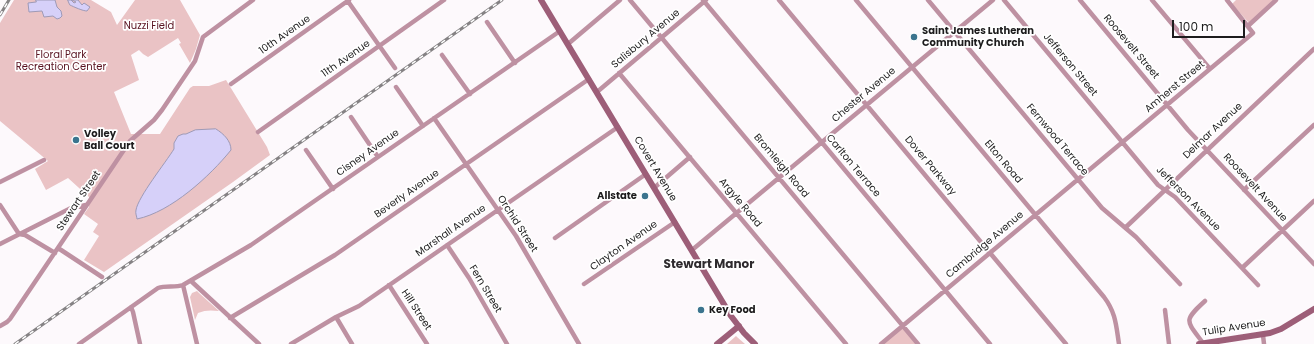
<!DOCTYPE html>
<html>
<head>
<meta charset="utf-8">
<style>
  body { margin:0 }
  #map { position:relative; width:1314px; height:344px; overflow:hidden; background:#fdf9fc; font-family:Poppins,sans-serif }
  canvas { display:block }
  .scale { position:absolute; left:1172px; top:20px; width:73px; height:18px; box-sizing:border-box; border:2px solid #1d1c1d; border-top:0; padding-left:5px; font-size:12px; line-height:14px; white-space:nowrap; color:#1d1c1d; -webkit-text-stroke:3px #fff; paint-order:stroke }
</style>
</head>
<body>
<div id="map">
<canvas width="1314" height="344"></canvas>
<div class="scale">100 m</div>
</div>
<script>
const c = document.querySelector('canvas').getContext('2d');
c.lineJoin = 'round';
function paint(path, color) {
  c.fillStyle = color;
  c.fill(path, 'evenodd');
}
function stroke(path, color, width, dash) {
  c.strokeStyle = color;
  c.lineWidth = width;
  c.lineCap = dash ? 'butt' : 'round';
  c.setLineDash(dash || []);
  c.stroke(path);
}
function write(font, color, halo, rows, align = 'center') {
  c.font = font + ' Poppins,sans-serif';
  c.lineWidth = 3.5;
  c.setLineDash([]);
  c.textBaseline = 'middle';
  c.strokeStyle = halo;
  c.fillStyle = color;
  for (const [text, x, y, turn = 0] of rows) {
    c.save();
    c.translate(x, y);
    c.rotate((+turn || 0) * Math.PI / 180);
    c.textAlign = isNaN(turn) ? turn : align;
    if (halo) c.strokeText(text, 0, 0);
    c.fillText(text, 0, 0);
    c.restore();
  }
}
const green = new Path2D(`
  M14,0h77l20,12 6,13 18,-25h45l20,35 -4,14 -6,14 -11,-19 2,-1 -3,-5 -30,19 -5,-3 -4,-4 -8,5 8,25 -25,12 17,42h29l30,-46 3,-2h16l17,-6 41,67 3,8 -37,27 -129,90 -20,-12 15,-24 -6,-4 5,-8 -14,-10 5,-7v-10l-21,-19 -22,12 -11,-21 13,-8 -48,-40v-98z
  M1236,0h39l-26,23 -17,-19z
  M197,291l2,2 20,18c-8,-1 -14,-1 -21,2l-3,7 -5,-23 2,-4z
  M903,326l14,18h-35z
  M736,336l1,1 8,7h-18z`);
const water = new Path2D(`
  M36,0h19l2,7 4,4 1,5 -2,2 -3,1 -4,-3 -9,1 -2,-6 -13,1 -1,-9 8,-1z
  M68,0h3l3,3 2,-1 -4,-2h6l4,5 2,-2 6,4 -3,4c-4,0 -13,-4 -17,-6z
  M216,129c8,5 15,12 15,21 -21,26 -60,62 -94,69 0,-2 -2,-6 -1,-9 2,-13 30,-48 38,-61v-6l4,-7 5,-2h3l9,-4z`);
const minor = new Path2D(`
  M347,0l48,68
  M630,0l288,344
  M703,0l287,344
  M779,0l287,344
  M856,0l248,297c12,16 12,28 15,47
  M928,0l174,208 34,29 44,47
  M1004,0l154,185 17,12 83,88
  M1080,0l108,130 126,134
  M1152,0l58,69
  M487,22l28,41
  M1249,25l27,-25
  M568,44l52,-44
  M442,55l28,39
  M619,73l227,271
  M231,84l118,-84
  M396,87l27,39
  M597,92l109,-92
  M351,117l27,40
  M434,118l82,118 63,108
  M258,132l186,-132
  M306,150l27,39
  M0,182l44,-22
  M654,188l36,-31
  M1244,190l70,-65
  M0,205l19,29 6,1 30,18
  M1126,227l188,-178
  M555,238l91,-64
  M0,244l71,-36 15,-3
  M447,245l22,33 38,66
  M58,248l44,29
  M692,250l301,-250
  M1242,268l72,-67
  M191,281l68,63
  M584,284l91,-62
  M183,285l14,59
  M389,285l38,59
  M131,307l2,5 7,32
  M1165,310l4,34
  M336,317l16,27
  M230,318l105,-63 254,-176
  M0,326l7,-4 3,-3 120,-178 24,-21 8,-10 33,-49 8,-24 50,-37
  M1263,335l1,9
  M1203,343c-17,-23 -20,-22 2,-42
  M79,344l79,-56c8,-3 17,0 25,-3l68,-40 309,-214
  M291,344l45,-27 23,-11 259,-179
  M881,344l372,-311 -26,-33`);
const secondary = new Path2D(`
  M541,0l190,316 13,17 11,11
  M717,344l22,-18
  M1199,344l71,-11 11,-4 33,-20`);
const rail = new Path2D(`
  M0,15l9,-15
  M15,344l487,-344`);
const markers = [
  [914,37,4,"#3b748e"],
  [76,140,4,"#3b748e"],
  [645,196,4,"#3b748e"],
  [701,310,4,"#3b748e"]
];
const parkNames = [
  ["Nuzzi Field",149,26],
  ["Floral Park",61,55],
  ["Recreation Center",61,67]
];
const poiNames = [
  ["Saint James Lutheran",922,31],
  ["Community Church",922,43],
  ["Volley",84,134],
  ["Ball Court",84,146],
  ["Allstate",637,196,"right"],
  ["Key Food",709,310]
];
const streetNames = [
  ["10th Avenue",285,35,-35],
  ["Salisbury Avenue",646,39,-40],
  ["Roosevelt Street",1131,47,50],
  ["11th Avenue",346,59,-35],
  ["Jefferson Street",1070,65,50],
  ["Amherst Street",1175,87,-40],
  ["Chester Avenue",864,95,-40],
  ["Delmar Avenue",1213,131,-43],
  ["Fernwood Terrace",1057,140,50],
  ["Cisney Avenue",368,153,-35],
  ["Elton Road",1003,162,50],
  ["Bromleigh Road",781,166,50],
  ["Carlton Terrace",853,166,50],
  ["Dover Parkway",930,166,50],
  ["Covert Avenue",655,169,59],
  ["Roosevelt Avenue",1255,188,47],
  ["Beverly Avenue",407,194,-35],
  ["Jefferson Avenue",1188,199,45],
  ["Stewart Street",79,201,-56],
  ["Argyle Road",740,203,50],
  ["Orchid Street",517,224,57],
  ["Marshall Avenue",451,231,-35],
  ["Cambridge Avenue",985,245,-40],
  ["Clayton Avenue",624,246,-35],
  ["Fern Street",485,289,59],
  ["Hill Street",416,310,57],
  ["Tulip Avenue",1234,328,-9]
];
const quarterNames = [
  ["Stewart Manor",709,265]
];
paint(green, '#eac3c5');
paint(water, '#d6d0f9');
stroke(water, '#9e9ab7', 1);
stroke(minor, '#be91a2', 4.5);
stroke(secondary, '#9d5e78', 6);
stroke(rail, '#858284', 3);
stroke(rail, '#fff', 1.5, [4.5]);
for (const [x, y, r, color] of markers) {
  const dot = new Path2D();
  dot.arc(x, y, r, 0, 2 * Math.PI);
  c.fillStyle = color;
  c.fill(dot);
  stroke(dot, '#fff', 1.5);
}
write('10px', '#5a1422', '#fff', parkNames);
write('bold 10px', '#1d1c1d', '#fff', poiNames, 'left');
write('10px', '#1d1c1d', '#fff', streetNames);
write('bold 12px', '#2e2b2e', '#fff', quarterNames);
</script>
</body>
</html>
